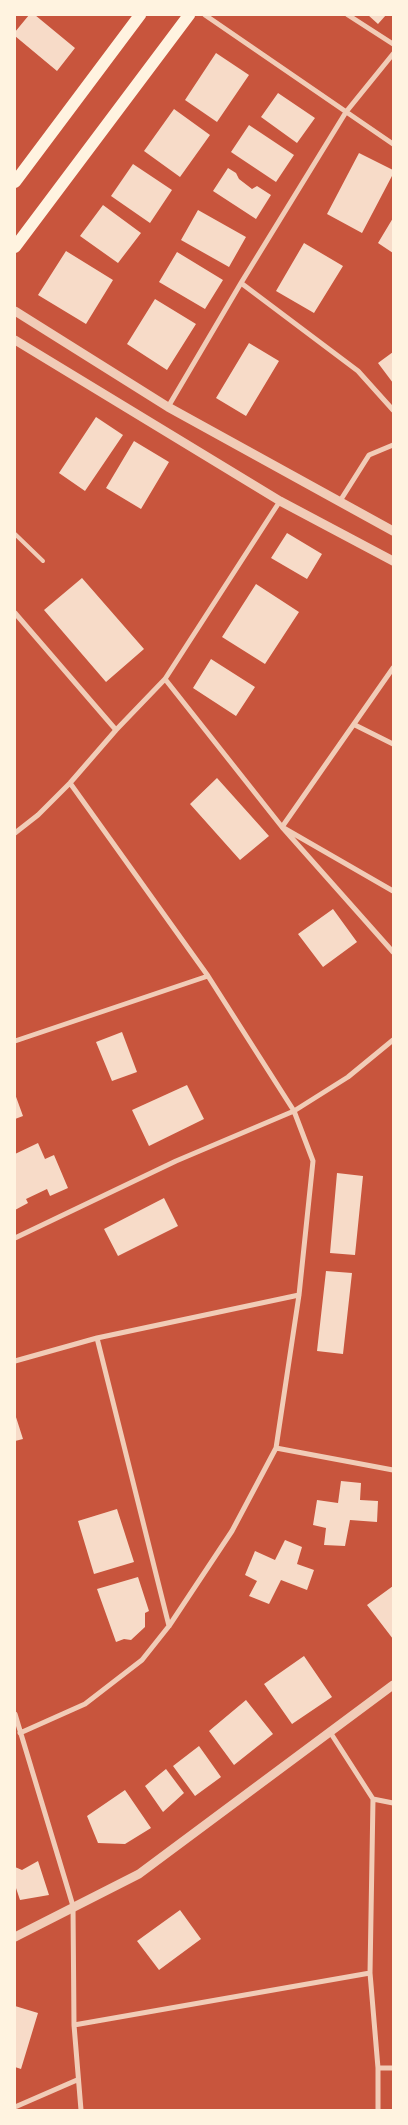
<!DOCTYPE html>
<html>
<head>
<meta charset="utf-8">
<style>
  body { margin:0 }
  #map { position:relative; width:408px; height:2125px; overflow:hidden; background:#c8553d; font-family:"Titillium Web",sans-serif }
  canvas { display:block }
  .frame { position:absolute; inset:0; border:16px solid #fff3e0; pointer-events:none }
</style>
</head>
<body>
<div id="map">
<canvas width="408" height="2125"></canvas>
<div class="frame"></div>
</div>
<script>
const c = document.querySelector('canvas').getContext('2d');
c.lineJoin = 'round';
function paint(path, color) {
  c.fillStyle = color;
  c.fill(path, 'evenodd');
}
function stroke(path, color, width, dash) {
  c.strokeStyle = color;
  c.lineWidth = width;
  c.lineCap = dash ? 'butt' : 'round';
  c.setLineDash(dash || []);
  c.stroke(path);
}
const building = new Path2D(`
  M29,15h6l40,33 -18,23 -42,-35v-4z
  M368,15h18l-8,9z
  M216,53l33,22 -32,47 -32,-22z
  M278,93l37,25 -18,25 -36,-26z
  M174,109l36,26 -30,42 -36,-26z
  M249,125l45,30 -18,27 -45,-30z
  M359,153l34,17v4l-31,59 -35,-19z
  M133,164l39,26 -22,33 -39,-27z
  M228,168l8,5 3,6 13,10 5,-3 14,9 -15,24 -43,-28z
  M103,205l38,28 -23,30 -38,-27z
  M198,210l48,27 -17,30 -48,-27z
  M393,218v35l-15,-10z
  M304,243l39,23 -29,47 -38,-22z
  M66,251l47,29 -27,44 -48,-29z
  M177,252l46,28 -18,29 -46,-27z
  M155,299l41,25 -29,46 -40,-26z
  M249,343l30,18 -33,55 -30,-18z
  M393,352v31l-15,-20z
  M96,417l27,18 -38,56 -26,-18z
  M134,441l35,21 -28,47 -35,-21z
  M287,533l35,21 -15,25 -36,-21z
  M82,578l62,71 -38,33 -62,-72z
  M256,584l43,28 -34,52 -43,-27z
  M211,659l44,28 -19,29 -43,-28z
  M217,778l52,58 -29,24 -50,-56z
  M333,909l24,33 -34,25 -25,-33z
  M122,1032l15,40 -25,9 -16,-39z
  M187,1085l17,34 -55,27 -17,-36z
  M15,1094l8,22 -8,3z
  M38,1143l7,16 9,-4 14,33 -18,8 -3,-7 -21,10 2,4 -13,7v-56z
  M337,1173l26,3 -8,79 -25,-2z
  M164,1198l14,28 -60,30 -14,-27z
  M326,1271l26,2 -9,81 -26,-3z
  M15,1414l8,25 -8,2z
  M341,1481l20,2 -1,17 18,1 -1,21 -27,-2 -5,26 -21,-1 2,-17 -13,-3 4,-25 21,3z
  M117,1509l17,53 -40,12 -16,-53z
  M285,1540l17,7 -5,17 17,6 -7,20 -26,-10 -12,24 -20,-8 8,-15 -12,-6 10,-24 20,9z
  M138,1577l11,34 -4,2v14l-14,13 -7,-1 -8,3 -19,-53z
  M393,1586v53l-26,-34z
  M304,1656l28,41 -40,27 -28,-40z
  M246,1700l27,34 -39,31 -25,-34z
  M199,1746l22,31 -26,19 -22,-30z
  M166,1769l18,24 -21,19 -18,-26z
  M125,1790l26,38 -26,16 -27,-1 -11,-27z
  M38,1861l11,34 -29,5 -5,-15v-18l7,3z
  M180,1910l21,29 -42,31 -22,-29z
  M15,2006l23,7 -17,56 -6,-2z`);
const service = new Path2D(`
  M15,534l28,27`);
const minor = new Path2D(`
  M205,15l188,129
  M348,15l45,29
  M241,283l117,88 35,39
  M168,407l73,-124 105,-171 47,-58
  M340,501l29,-46 24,-10
  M15,613l101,117
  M393,668l-111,159 111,125
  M165,679l117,148 111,64
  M355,725l38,19
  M15,833l23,-18 32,-32 46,-53 49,-51 115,-178
  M15,1041l193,-65
  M15,1238l161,-77 118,-50 54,-34 45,-37
  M97,1338l72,288
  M15,1361l82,-23 202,-43
  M276,1448l117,22
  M15,1714l58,192 1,119 7,85
  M330,1732l43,67 -3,174 8,95v42
  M20,1733l65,-29 57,-44 27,-34 63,-95 44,-83 23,-153 14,-134 -19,-50 -86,-135 -138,-193
  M373,1799l20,4
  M74,2025l296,-52
  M378,2068h15
  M15,2107l62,-27`);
const tertiary = new Path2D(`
  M15,311l153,96 225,124
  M15,340l265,161 113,60
  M15,1937l124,-63 254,-189`);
const primary = new Path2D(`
  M15,182l125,-167
  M15,247l174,-232`);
paint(building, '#f7dbc8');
stroke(service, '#f1ccb7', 4);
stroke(minor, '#f1ccb7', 5);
stroke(tertiary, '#f1ccb7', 9);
stroke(primary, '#fff3e0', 12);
</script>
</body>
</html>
